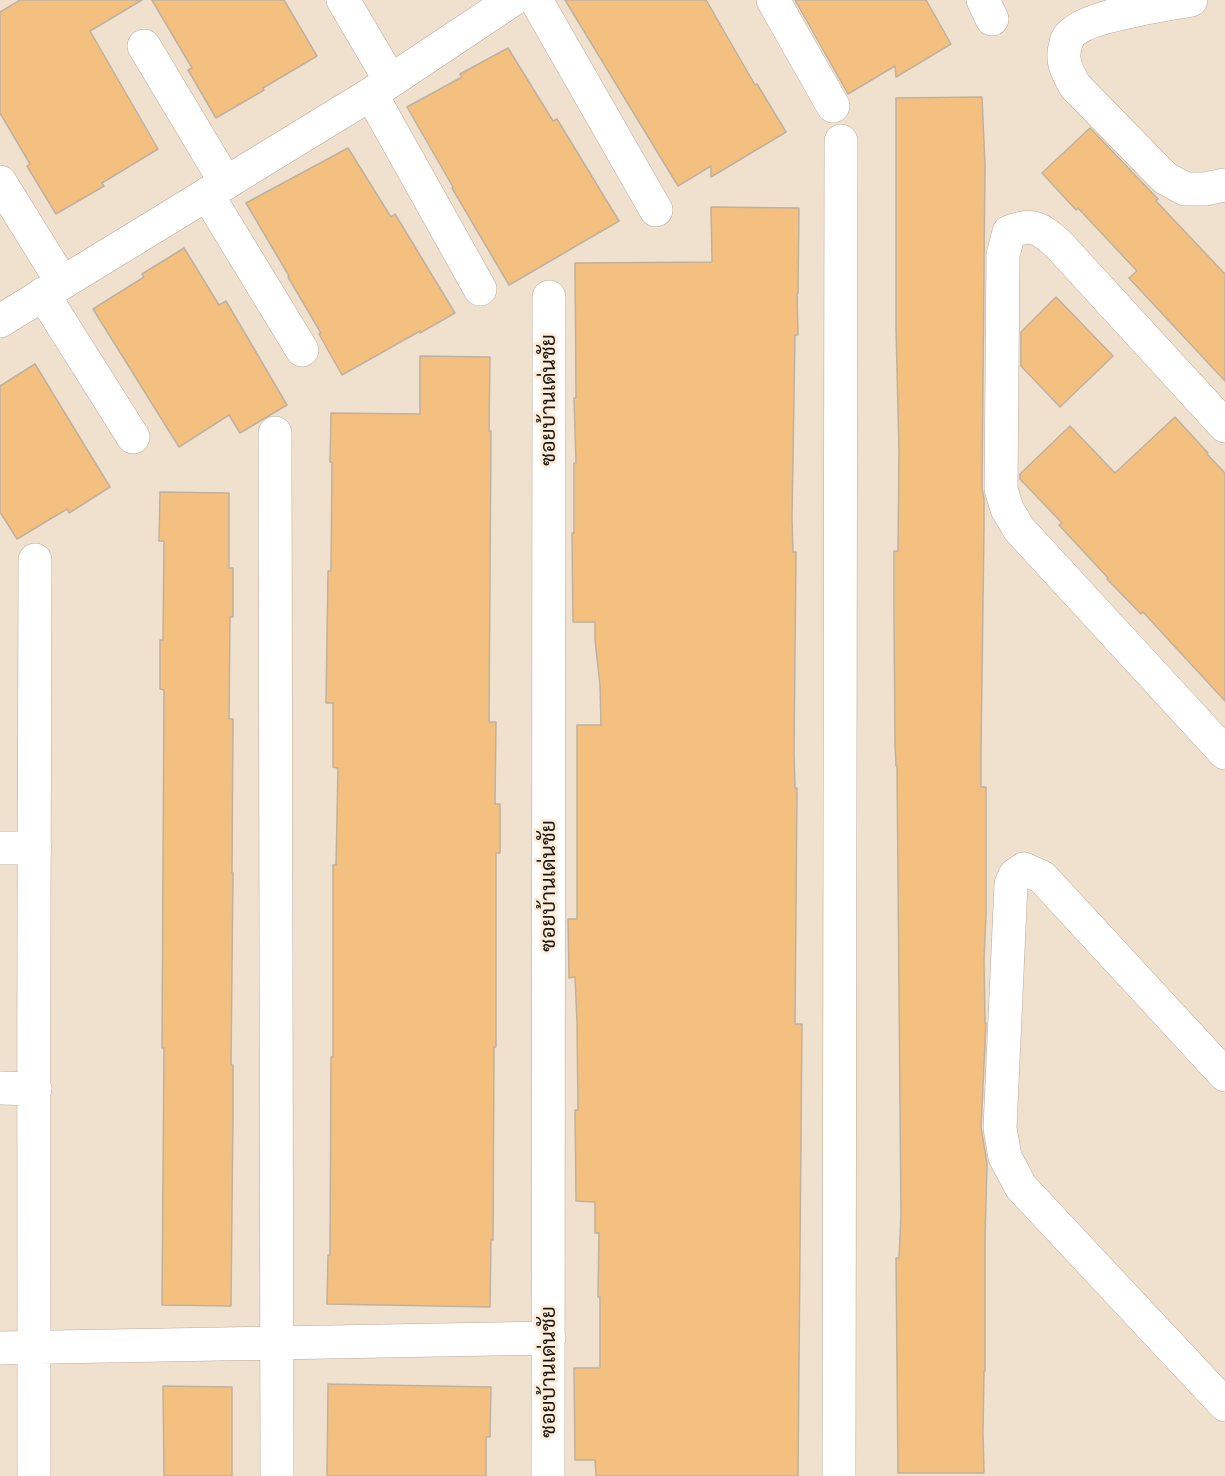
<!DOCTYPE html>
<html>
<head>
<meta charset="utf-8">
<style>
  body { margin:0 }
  canvas { display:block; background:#f0e0ce }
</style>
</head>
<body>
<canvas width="1225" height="1476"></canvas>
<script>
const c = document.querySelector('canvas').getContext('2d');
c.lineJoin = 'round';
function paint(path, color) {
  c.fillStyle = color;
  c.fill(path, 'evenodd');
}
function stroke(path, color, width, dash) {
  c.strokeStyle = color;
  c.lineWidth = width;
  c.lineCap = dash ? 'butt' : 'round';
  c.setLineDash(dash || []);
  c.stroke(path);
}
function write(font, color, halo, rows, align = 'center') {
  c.font = font + ' "Noto Sans",Sarabun,sans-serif';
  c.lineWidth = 6;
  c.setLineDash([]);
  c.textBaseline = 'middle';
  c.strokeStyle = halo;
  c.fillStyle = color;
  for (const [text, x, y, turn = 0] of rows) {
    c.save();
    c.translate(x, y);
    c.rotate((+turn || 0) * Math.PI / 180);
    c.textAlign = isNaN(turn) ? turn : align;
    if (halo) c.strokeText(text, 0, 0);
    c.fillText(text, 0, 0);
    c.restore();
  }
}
const building = new Path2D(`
  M20,0h122l-52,31 68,118 -56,34 2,3 -48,28 -29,-48 3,-2 -30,-51v-101z
  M152,0h132l33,56 -54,32 1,2 -48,28 -28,-48 4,-2z
  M565,0h141l49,85 2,-1 29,48 -75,45v-11l-33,20z
  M795,0h131l25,44 -55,33 -1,-11 -47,28z
  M508,48l45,73 4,-2 62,102 -110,64 -57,-97 1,-1 -46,-80 55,-30 -2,-3z
  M982,97l3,68 -3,324 2,9v30l-3,223v36h5v128l-2,45 1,63h1l-5,104 6,36 -2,75v133h-1l-1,61 1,41h-86l-2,-215h3l2,-42 -4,-450h-1l-1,-22 -1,-131v-62h4l1,-100 -3,-123v-230z
  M1090,128l68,71 -2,2 69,73v107l-96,-103 8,-7 -59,-63 -2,2 -34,-37z
  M348,148l43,69 4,-3 60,99 -35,20v-2l-78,44 -23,-41 2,-1 -33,-56 1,-1 -43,-73z
  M711,207l88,1 -1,85h-1l1,42h-3l-3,183 1,34h3l-2,201 1,35h2l-2,236h7l-4,452h-202l-1,-16h-20l-1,-92h26v-71h-2l1,-64h-4v-31l-19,-1 -1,-91h3l-1,-87 -2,-46 -6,1 -1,-59h9v-194h24l-1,-40 -5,-45v-18h-22l-1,-89h2v-70h2l-2,-65h2l-1,-135 137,-1z
  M184,248l35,57 7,-4 61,104 -47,28 -11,-18 -50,32 -86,-138 51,-32 -2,-3z
  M1056,297l57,59 -53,51 -39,-41v-34z
  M420,356l70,1 -1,74h2l-2,291h7l-1,82h5v49h-4v194h-2l-1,193h-2l-1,67 -163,-3 1,-49h2l1,-198h2v-192h3l2,-97 -5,-1v-64h-7l2,-132h3l1,-109h-2l1,-49 89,1z
  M35,364l75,123 -41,26 -2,-4 -50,30 -17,-27v-126z
  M1175,417l33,36 -1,1 18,19v228l-82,-89 -2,2 -34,-35 1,-1 -49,-53 3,-2 -42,-44v-5l50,-48 45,47z
  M160,492l69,1v75h4v49h-3l-1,102h4l-1,154h1l-2,192h2v48l-2,193 -69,-1 2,-257h-2l2,-358 -4,-1v-49h3l1,-99h-5z
  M328,1384l163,3 -1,50h-4v39h-159z
  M163,1386l69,1v89h-68z`);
const minor = new Path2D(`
  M343,0l47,80
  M536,0l120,210
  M773,0l60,106
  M983,0l9,19
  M1191,0c-25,5 -111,16 -123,38 -2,2 -2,6 -3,9 -4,15 3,26 10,39l90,92 20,11h20l20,-4
  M144,46l82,137
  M371,94l109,195
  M0,182l62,100
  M207,194l95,156
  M43,294l90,143
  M0,321l371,-227 141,-94
  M1225,426l-166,-181c-18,-16 -25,-23 -50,-13l-6,23 -2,234 6,20 12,20 206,224
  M275,433l2,1043
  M0,848h35
  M1225,1075l-183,-198 -18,-8 -9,6 -4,9 -11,244 5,29 16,30 204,218
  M0,1088l35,1
  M0,1348l549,-10
  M34,1476c-2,-305 1,-611 1,-916
  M548,1476l1,-1179
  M839,1476l2,-1335`);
const streetNames = [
  ["ซอยบ้านเด่นชัย",549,400,-90],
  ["ซอยบ้านเด่นชัย",549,886,-90],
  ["ซอยบ้านเด่นชัย",549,1372,-90]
];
paint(building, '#f4c080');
stroke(building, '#c0b19f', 1.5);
stroke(minor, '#b9aa98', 34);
stroke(minor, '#fff', 33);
write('21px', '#1b150f', '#fdeddb', streetNames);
</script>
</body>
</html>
